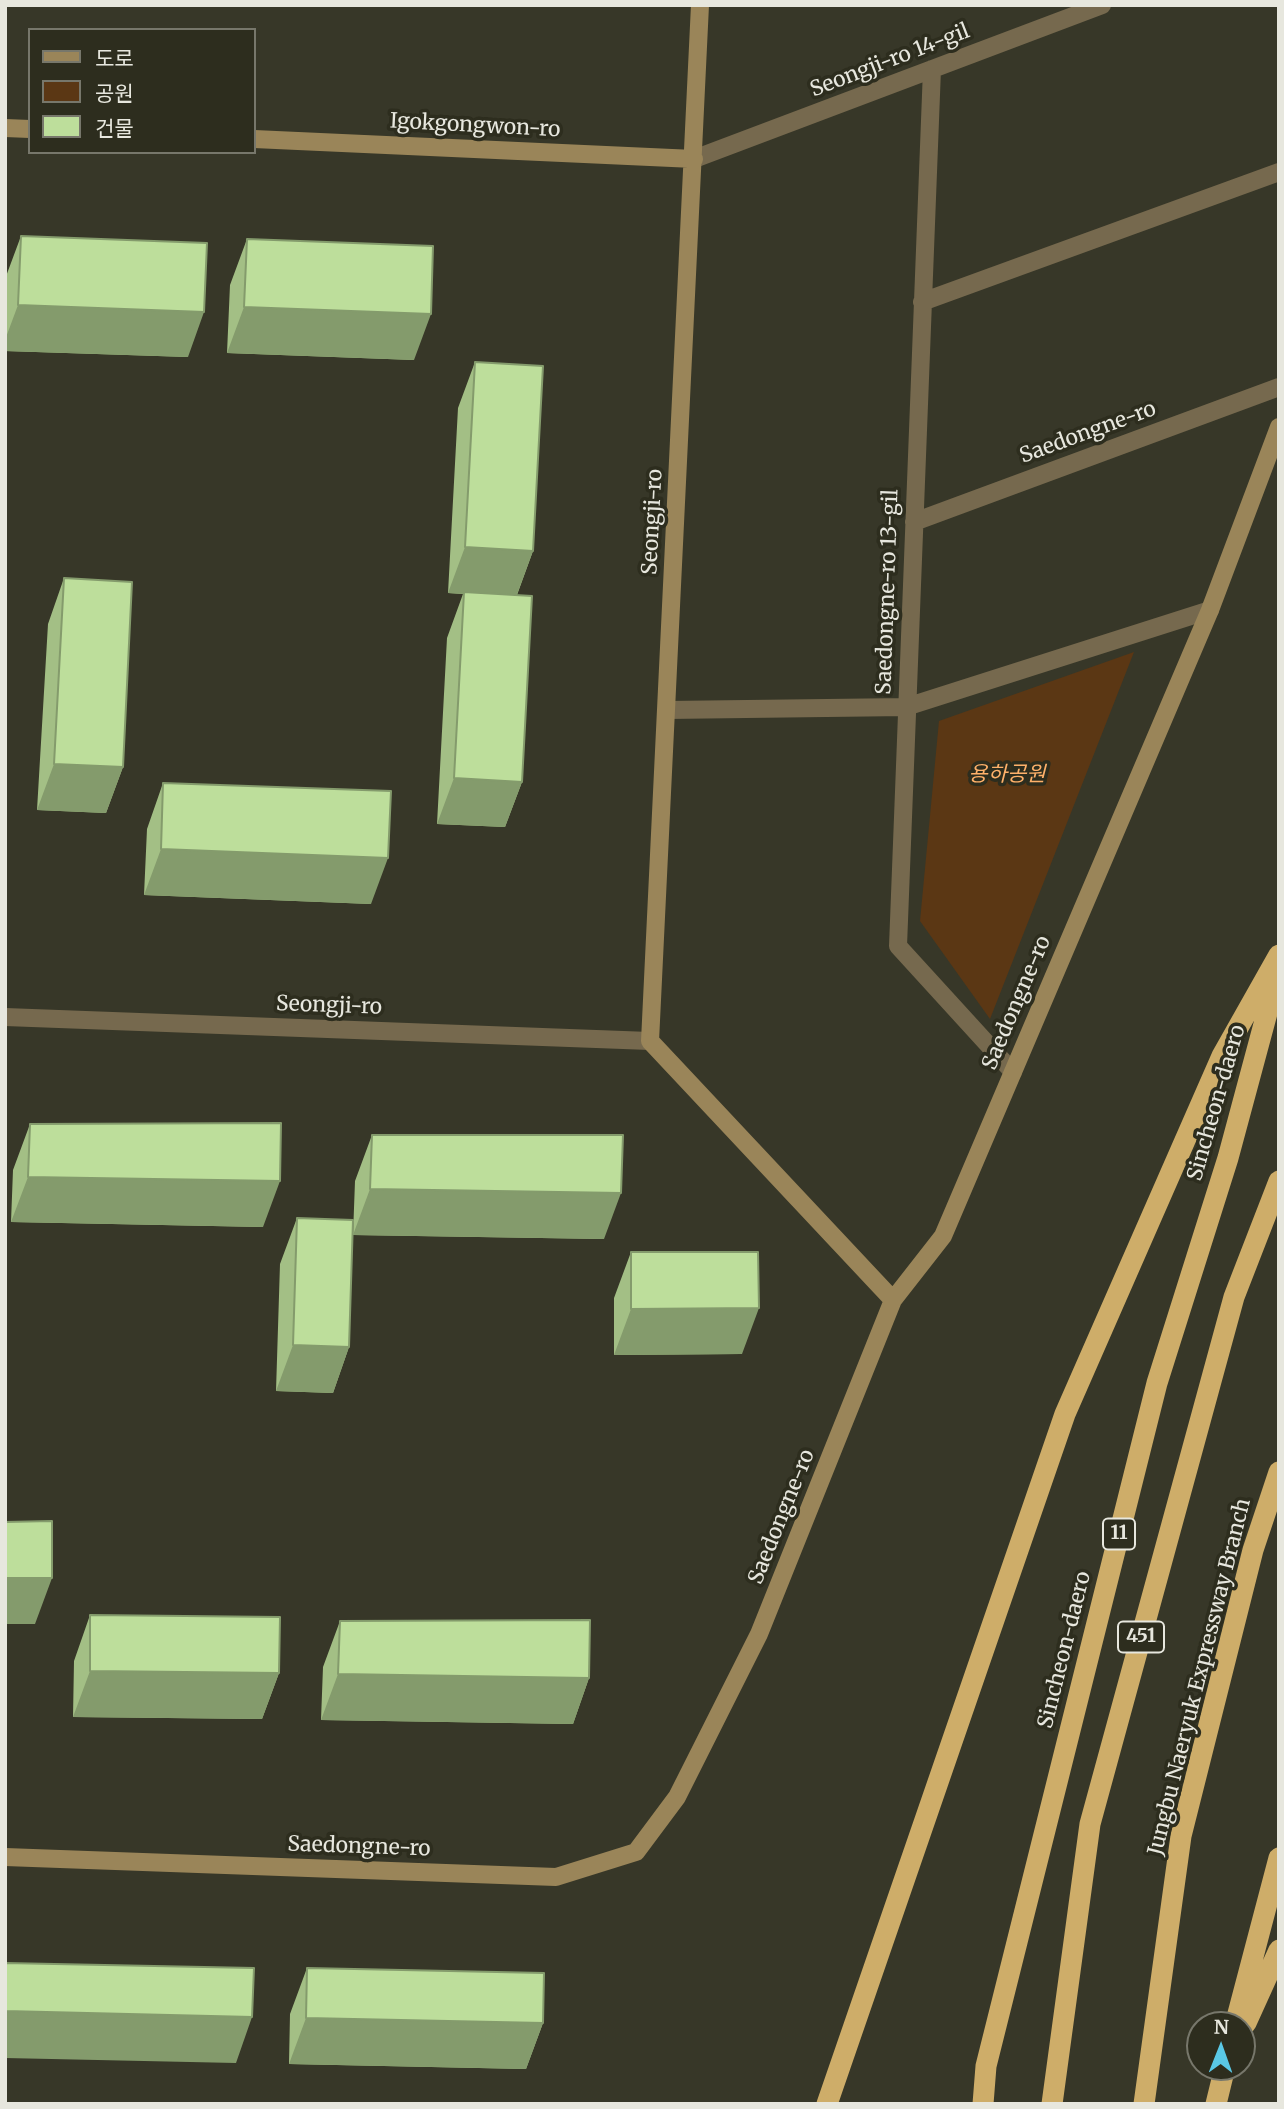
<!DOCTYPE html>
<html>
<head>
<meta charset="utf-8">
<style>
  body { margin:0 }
  #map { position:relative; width:1284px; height:2109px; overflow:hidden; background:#373728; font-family:Merriweather,"Noto Sans KR",serif }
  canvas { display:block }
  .frame { position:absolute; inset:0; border:7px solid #e7e7de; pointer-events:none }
  .legend { position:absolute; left:28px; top:28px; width:228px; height:126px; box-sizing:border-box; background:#2d2d1e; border:2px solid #77776b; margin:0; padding:9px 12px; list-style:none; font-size:21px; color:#e7e7de }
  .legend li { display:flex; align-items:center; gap:14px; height:35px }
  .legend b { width:35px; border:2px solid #77776b }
  .north { position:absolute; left:1186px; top:2011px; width:70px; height:70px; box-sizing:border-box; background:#2d2d1e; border:2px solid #77776b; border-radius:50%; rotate:1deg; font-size:19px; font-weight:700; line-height:28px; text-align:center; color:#e7e7de }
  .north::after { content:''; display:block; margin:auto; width:24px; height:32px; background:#5ac8e6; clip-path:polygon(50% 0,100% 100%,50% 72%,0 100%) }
</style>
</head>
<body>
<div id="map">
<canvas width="1284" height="2109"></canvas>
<div class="frame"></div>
<ul class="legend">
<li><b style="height:9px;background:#9a8559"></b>도로</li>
<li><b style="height:19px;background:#5b3714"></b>공원</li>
<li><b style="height:19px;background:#bdde9b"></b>건물</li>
</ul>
<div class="north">N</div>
</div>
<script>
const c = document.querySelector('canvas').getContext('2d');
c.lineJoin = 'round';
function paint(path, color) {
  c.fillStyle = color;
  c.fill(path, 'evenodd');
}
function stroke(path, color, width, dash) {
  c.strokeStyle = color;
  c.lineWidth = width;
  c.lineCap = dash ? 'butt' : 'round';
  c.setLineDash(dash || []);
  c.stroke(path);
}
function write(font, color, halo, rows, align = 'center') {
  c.font = font + ' Merriweather,"Noto Sans KR",serif';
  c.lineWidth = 7;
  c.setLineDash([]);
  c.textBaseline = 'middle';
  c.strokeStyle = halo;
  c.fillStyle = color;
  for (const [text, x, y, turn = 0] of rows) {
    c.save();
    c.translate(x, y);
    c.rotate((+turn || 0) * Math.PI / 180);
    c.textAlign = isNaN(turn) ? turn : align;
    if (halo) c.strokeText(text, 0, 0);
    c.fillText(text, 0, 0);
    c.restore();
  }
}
const green = new Path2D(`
  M1134,652l-144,367 -70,-98 19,-200z`);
const street = new Path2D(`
  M932,69l-34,877 115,126
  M694,159l408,-154
  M922,302l357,-130
  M914,522l365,-135
  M667,710l239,-3 304,-97
  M5,1017l645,24`);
const secondary = new Path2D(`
  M700,5l-50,1036 243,259
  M5,128l25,1
  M254,139l440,20
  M5,1857l551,20 80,-25 41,-55 82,-163 134,-334 50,-64 267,-626 69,-183`);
const highway = new Path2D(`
  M1246,2023l33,-73
  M1235,2025l44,-167
  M827,2104l238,-690 157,-358 57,-101
  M983,2104l3,-38 171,-683 71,-225 50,-186
  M1052,2104l38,-280 144,-527 45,-116
  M1144,2104l37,-268 72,-286 26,-78
  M1216,2104l9,-37`);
const wall = new Path2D(`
  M21,236l167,121 -183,-6v-72z
  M247,239l167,121 -187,-7 3,-68z
  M475,362l58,189 -16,44 5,187 -17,45 -68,-3 10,-186 16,-44 -15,-1 10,-185z
  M64,578l59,189 -17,46 -69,-3 11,-186z
  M163,783l208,121 -227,-9 3,-66z
  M30,1124l233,103 -252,-5 2,-52z
  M372,1135l232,104 -251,-4 2,-54z
  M297,1218l52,129 -16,46 -57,-2 4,-127z
  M631,1252l111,102 -128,1v-57z
  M90,1615l189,58 -17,46 -189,-2 1,-56z
  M340,1621l249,57 -16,46 -252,-4 2,-53z
  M307,1968l236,55 -17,46 -237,-5 1,-50z`);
const shadedWall = new Path2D(`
  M18,305l186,7 -16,45 -183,-6v-11z
  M244,307l187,7 -17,46 -187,-7z
  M465,547l68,4 -17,46 -68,-4z
  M54,764l69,3 -17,46 -69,-3z
  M454,778l68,4 -17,45 -68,-3z
  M161,849l227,9 -17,46 -227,-9z
  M28,1177l252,4 -17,46 -252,-5z
  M370,1189l251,4 -17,46 -251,-4z
  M759,1308l-17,46 -128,1 17,-46z
  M293,1345l56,2 -16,46 -57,-2z
  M5,1578h47l-17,46h-30z
  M90,1671l189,2 -17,46 -189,-2z
  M338,1674l251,4 -16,46 -252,-4z
  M5,2011l247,6 -16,46 -231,-5z
  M306,2018l237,5 -17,46 -237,-5z`);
const building = new Path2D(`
  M21,236l186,7 -3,69 -186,-7z
  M247,239l186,7 -2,68 -187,-7z
  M475,362l68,4 -10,185 -68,-4z
  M64,578l68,4 -9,185 -69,-3z
  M464,592l68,4 -10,186 -68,-4z
  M163,783l228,8 -3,67 -227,-9z
  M281,1123l-1,58 -252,-4 2,-53z
  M372,1135h251l-2,58 -251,-4z
  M297,1218l56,2 -4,127 -56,-2z
  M631,1252h127l1,56 -128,1z
  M52,1521v57h-47v-56z
  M90,1615l190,2 -1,56 -189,-2z
  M590,1620l-1,58 -251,-4 2,-53z
  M5,1963l249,5 -2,49 -247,-6z
  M307,1968l237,5 -1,50 -237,-5z`);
const shields = [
  [1119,1534,32],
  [1141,1637,46]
];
const shieldNames = [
  ["11",1119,1534],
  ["451",1141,1637]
];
const streetNames = [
  ["Seongji-ro 14-gil",890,61,-21],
  ["Igokgongwon-ro",475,126,3],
  ["Saedongne-ro",1088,433,-20],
  ["Seongji-ro",653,522,-87],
  ["Saedongne-ro 13-gil",888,592,-88],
  ["Saedongne-ro",1017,1003,-67],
  ["Seongji-ro",329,1006,2],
  ["Sincheon-daero",1217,1103,-74],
  ["Saedongne-ro",782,1517,-68],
  ["Sincheon-daero",1065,1650,-76],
  ["Jungbu Naeryuk Expressway Branch",1200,1677,-76],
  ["Saedongne-ro",359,1847,2]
];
const parkNames = [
  ["용하공원",1007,775]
];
paint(green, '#5b3714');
stroke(street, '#76694e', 18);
stroke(secondary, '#9a8559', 18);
stroke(highway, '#cead69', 21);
paint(wall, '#a3bf85');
paint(shadedWall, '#849b6c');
paint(building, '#bdde9b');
stroke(building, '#849b6c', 2);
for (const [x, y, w] of shields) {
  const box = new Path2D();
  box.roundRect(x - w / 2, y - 15.5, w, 31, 5);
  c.fillStyle = '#2d2d1e';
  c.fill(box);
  stroke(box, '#e7e7de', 2);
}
write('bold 19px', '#e7e7de', null, shieldNames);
write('21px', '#e7e7de', '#2d2d1e', streetNames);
write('italic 21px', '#feb16a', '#2d2d1e', parkNames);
</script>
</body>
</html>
